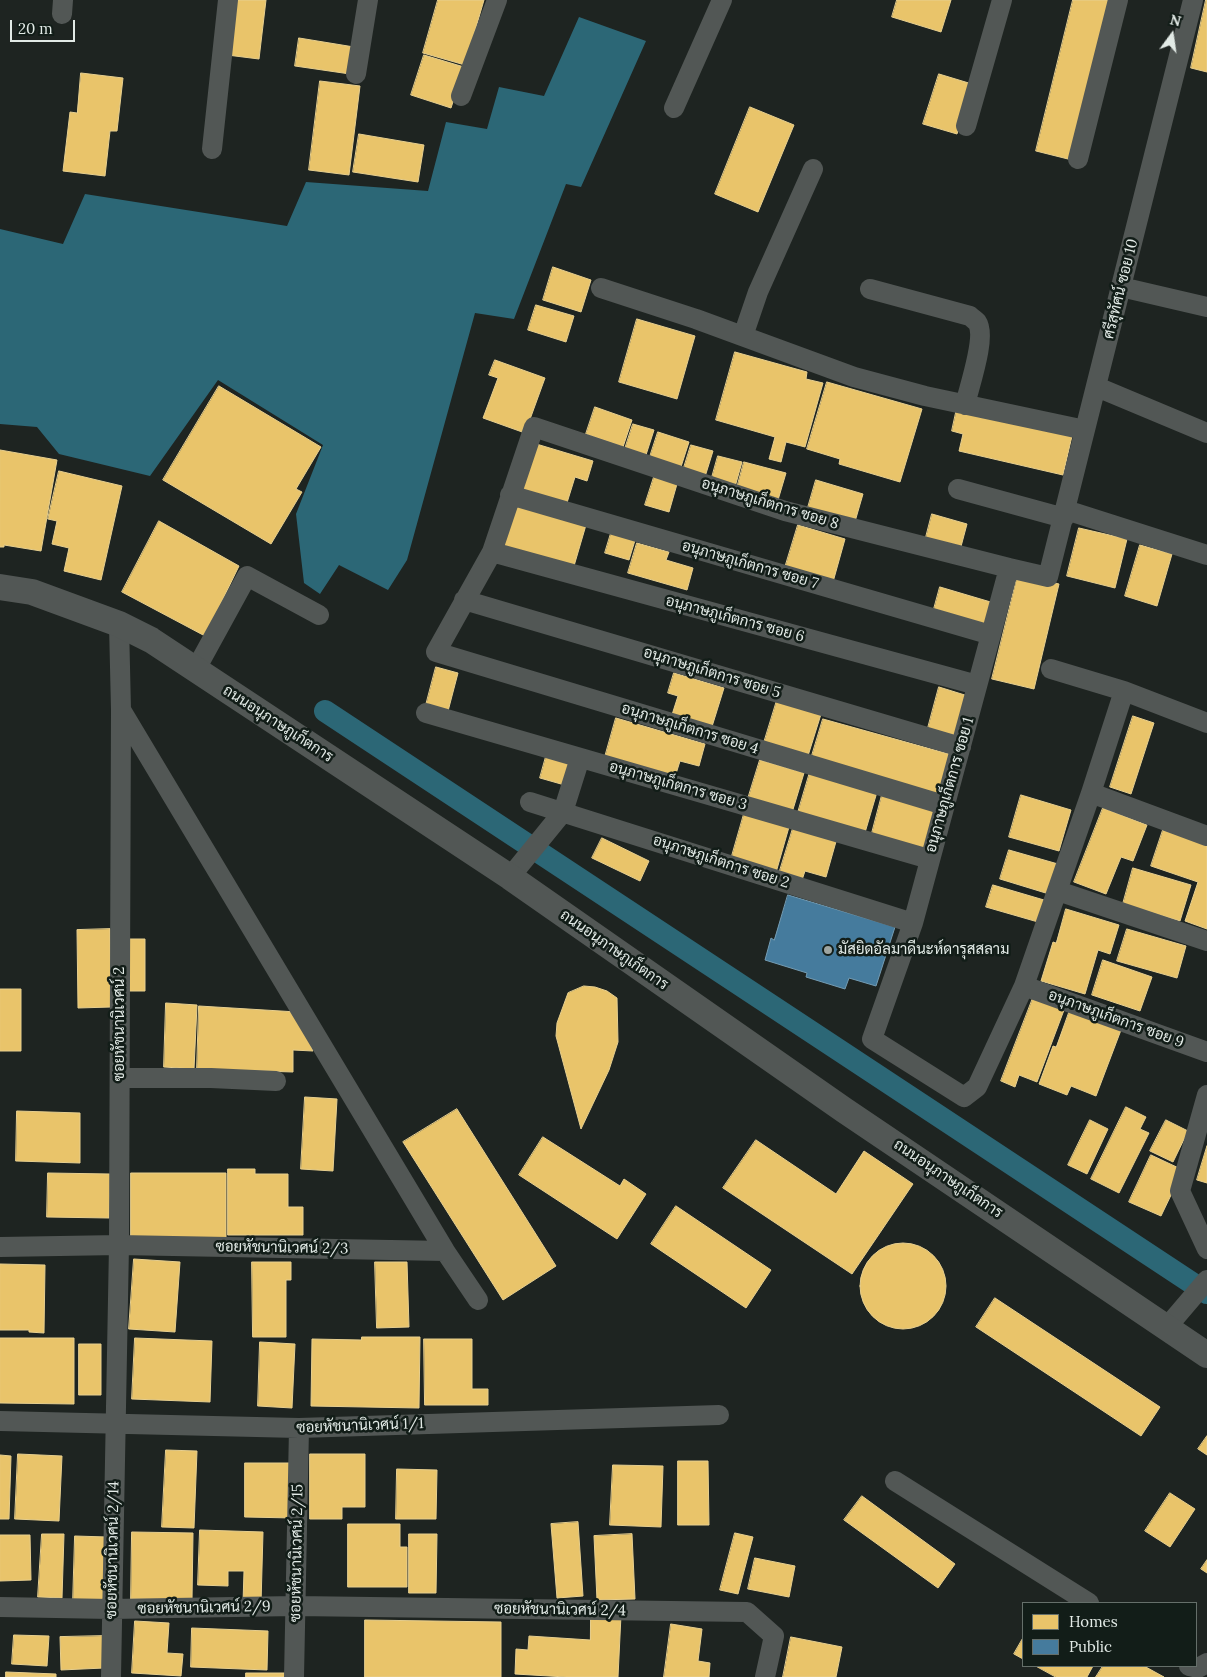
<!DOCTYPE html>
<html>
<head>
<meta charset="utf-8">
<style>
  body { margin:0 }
  #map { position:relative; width:1207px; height:1677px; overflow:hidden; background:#1e2421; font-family:Lora,serif }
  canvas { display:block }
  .legend { position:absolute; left:1022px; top:1602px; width:175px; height:65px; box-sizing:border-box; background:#121d18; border:1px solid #656f6a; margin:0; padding:6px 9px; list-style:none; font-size:15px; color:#e2eae6 }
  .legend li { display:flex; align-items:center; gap:10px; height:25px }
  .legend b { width:25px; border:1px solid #656f6a }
  .north { position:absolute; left:1147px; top:10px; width:50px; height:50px; -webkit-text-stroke:4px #121d18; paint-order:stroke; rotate:14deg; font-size:14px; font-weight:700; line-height:20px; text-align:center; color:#e2eae6 }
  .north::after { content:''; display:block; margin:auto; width:18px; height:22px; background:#e2eae6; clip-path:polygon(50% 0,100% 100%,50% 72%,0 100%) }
  .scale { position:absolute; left:10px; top:20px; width:65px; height:22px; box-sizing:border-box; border:2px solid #e2eae6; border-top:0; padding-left:6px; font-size:15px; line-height:18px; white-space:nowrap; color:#e2eae6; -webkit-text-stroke:4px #121d18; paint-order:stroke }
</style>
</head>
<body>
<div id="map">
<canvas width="1207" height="1677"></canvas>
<ul class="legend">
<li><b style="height:14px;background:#e9c46a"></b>Homes</li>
<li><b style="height:14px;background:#457b9d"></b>Public</li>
</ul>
<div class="north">N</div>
<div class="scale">20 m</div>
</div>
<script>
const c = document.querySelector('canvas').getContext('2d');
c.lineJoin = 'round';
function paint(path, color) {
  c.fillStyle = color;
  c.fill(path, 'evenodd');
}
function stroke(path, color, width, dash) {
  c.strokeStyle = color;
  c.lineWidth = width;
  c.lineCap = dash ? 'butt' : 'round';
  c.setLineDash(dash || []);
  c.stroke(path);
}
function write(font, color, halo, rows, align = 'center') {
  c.font = font + ' Lora,Sarabun,serif';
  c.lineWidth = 5;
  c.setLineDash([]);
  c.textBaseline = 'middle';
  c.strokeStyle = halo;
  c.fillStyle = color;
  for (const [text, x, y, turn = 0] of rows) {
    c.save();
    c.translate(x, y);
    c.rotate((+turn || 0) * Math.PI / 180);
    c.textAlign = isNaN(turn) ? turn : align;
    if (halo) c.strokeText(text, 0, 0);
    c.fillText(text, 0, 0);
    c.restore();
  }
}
const water = new Path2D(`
  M579,17l67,24 -65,146 -15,-3 -52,135 -39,-6 -68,247 -19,30 -49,-25 -19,29 -16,-11 -8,-69 27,-69 -105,-65 -68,96 -91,-22 -22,-27 -37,-3v-195l63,15 22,-50 202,32 19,-44 122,9 18,-69 41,7 12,-42 45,9z`);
const homes = new Path2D(`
  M234,0h32l-7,59 -32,-4z
  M438,0h46l-19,65 -42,-12z
  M897,0h54l-10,32 -49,-15z
  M1073,0h43l-40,161 -40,-10z
  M1206,0h1v72l-16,-4z
  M299,38l55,9 -4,27 -55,-8z
  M424,55l40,12 -13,41 -40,-13z
  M81,73l42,5 -6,53h-7l-5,45 -42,-5 7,-59 7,1z
  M939,74l33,10 -15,50 -34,-10z
  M320,81l40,5 -11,89 -40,-5z
  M750,107l44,18 -36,87 -43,-18z
  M359,134l65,11 -6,37 -65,-10z
  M553,267l38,13 -10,32 -38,-12z
  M536,305l38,11 -8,26 -38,-12z
  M637,319l58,17 -18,63 -58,-17z
  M735,352l72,20 -1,7 17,4 -18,64 -19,-5 -5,20 -12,-3 6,-22 -59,-17z
  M495,360l50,18 -20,55 -42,-15 15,-40 -9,-3z
  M827,382l95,27 -22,73 -61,-18 1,-5 -33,-10z
  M219,386l102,61 -25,42 6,3 -31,52 -108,-64z
  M595,407l37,13 -9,27 -37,-13z
  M957,408l115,28 -9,39 -104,-24 4,-17 -11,-3z
  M633,424l21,6 -9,28 -21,-6z
  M658,432l31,10 -10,31 -31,-10z
  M533,443l60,18 -6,20 -12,-4 -9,29 -48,-15z
  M691,445l22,6 -9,29 -22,-6z
  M0,450l57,10 -16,91 -37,-6v2h-4z
  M718,456l24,6 -7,25 -24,-6z
  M744,462l42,11 -8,27 -41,-12z
  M59,471l63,15 -21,94 -37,-9 5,-23 -17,-4 5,-23 -9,-2z
  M654,477l23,7 -8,28 -24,-7z
  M816,480l47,14 -9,31 -47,-14z
  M513,505l73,20 -12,41 -72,-20z
  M932,514l35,10 -8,30 -35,-9z
  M159,521l80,45 -34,70 -83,-44z
  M798,525l47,14 -12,43 -49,-11z
  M1079,528l48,11 -12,49 -48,-12z
  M612,530l24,7 -7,23 -24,-7z
  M637,543l32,9 -3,8 27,8 -6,22 -59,-17z
  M1140,545l32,9 -15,52 -32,-10z
  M1018,574l41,10 -25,105 -42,-10z
  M940,587l54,16 -6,22 -54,-16z
  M436,667l22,6 -11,42 -22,-6z
  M674,673l50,15 -14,45 -40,-12 8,-25 -10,-3z
  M939,687l29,9 -11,40 -29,-8z
  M778,697l44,14 -15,48 -44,-13z
  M1133,716l21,7 -23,71 -21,-7z
  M616,718l89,26 -6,22 -19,-5 -5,16 -70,-20z
  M823,719l126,35 -11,43 -127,-38z
  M547,753l28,7 -7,26 -28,-8z
  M760,760l44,13 -13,43 -44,-14z
  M810,772l67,20 -13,44 -67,-20z
  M882,795l56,16 -11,41 -56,-15z
  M1021,795l50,15 -12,41 -50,-14z
  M1103,808l44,17 -14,36 -12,-4 -15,37 -32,-12z
  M744,814l45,13 -14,49 -45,-13z
  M794,825l43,13 -11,39 -21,-6 -4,12 -23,-6z
  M1163,830l44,15v84l-22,-8 13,-39 -47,-16z
  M602,838l47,23 -9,20 -48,-23z
  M1009,850l49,14 -9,30 -49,-15z
  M1133,868l58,17 -11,36 -57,-17z
  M993,885l51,15 -6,22 -52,-15z
  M1066,909l53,16 -9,29 -12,-4 -13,44 -44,-13 12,-39 3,1z
  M110,929l1,78 -33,1 -1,-78z
  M1127,929l59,17 -9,32 -60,-17z
  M128,939h17v52h-17z
  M1103,960l49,17 -12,34 -48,-16z
  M584,986l11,1 12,4 10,7 1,44 -9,28 -28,59 -25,-93 1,-13 11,-30z
  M0,989h21v62h-21z
  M1033,998l31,12 -27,72 -18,-7 -4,12 -14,-6z
  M166,1003l31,2 -3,64 -30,-2z
  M199,1006l98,6 16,39 -20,-1v22l-96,-3z
  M1070,1010l51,20 -25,66 -25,-10 -4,9 -28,-11 14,-38 3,1z
  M305,1097l32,2 -4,72 -32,-2z
  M1126,1107l20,10 -6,12 9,4 -30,60 -28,-14z
  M457,1109l99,157 -53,34 -100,-158z
  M17,1111l63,2v50l-64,-2z
  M1090,1120l18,9 -21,45 -19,-9z
  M1166,1120l22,11 -15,31 -23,-11z
  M543,1137l77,49 4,-7 22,15 -29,45 -98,-64z
  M756,1140l80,54 28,-43 49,33 -61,90 -129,-86z
  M1207,1146v37l-10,-3z
  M1151,1155l32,15 -22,46 -32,-14z
  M228,1169h27v5h33v33h15v28h-75z
  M48,1173l62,1 -1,44 -62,-1z
  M131,1173h95v65l-95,-1z
  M676,1206l95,64 -25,38 -95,-64z
  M860 1286a43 43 0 1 1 86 0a43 43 0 1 1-86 0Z
  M134,1259l46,3 -5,70 -46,-3z
  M252,1262h39v18h-5v57h-33z
  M375,1262h32l2,65 -32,1z
  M0,1264l45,1 -1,68 -15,-1v-2h-29z
  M995,1298l165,109 -19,29 -165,-109z
  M362,1337h58l-1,71 -108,-2 1,-67 49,1z
  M0,1338h74v66l-74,-1z
  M135,1338l77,3 -2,61 -78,-3z
  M424,1339h48v50h16v16h-63z
  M260,1342l35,2 -3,64 -34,-2z
  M79,1344h22v51h-22z
  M1207,1436v19l-9,-6z
  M166,1450l31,1 -3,77 -32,-1z
  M18,1454l44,2 -3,65 -44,-2z
  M310,1454h55v53h-23v12h-32z
  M0,1455l11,1 -2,63h-9z
  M678,1461h30l1,64h-31z
  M245,1463h48v55l-48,-1z
  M613,1465l50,1 -2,61 -51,-2z
  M397,1469l40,1 -1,49h-40z
  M1170,1493l25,16 -25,38 -25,-16z
  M862,1496l93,68 -17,24 -94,-68z
  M578,1522l5,74 -26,2 -6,-74z
  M348,1524h52v23h7v40h-59z
  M200,1530l63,2 -2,72 -18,-1 1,-32h-16v15l-30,-1z
  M132,1532l61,1 -1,67 -61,-1z
  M735,1533l18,4 -15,57 -18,-4z
  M42,1534h22l-2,64 -24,-1z
  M409,1534h28l-1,59h-27z
  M632,1534l3,65 -38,1 -3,-64z
  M0,1535h30l1,45 -31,1z
  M75,1536l32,1 -1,67 -33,-1z
  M755,1558l40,8 -6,31 -41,-8z
  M1207,1560v13l-6,-4z
  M591,1613l30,2 -3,62h-52l-51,-3 1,-25 12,1 1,-14 61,4z
  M365,1620l136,2v55h-136z
  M135,1621l34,2 -2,30 16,1 -2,22 -49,-3z
  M671,1624l31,5 -4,32 12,2 -1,14h-45z
  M192,1628l76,3 -1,39 -76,-3z
  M14,1635l35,1 -2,30 -35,-2z
  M103,1636l1,32 -43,2 -1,-33z
  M791,1637l51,10 -6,30h-53z
  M1023,1638v21l-9,-5z
  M1036,1666h57l-6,11h-31z
  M1103,1666h41l20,11h-68z
  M6,1672l50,2v3h-50z
  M246,1673h44v4h-44z`);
const public = new Path2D(`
  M788,895l107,32 -19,59 -27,-8 -4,11 -39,-12 1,-4 -42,-13 6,-22 3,2z`);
const canal = new Path2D(`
  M325,711l882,582`);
const minor = new Path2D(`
  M62,14l1,-14
  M356,74l12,-74
  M461,96l36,-96
  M674,108l48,-108
  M966,126l36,-126
  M212,149l16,-149
  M1078,159l40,-159
  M1121,287l86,20
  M601,288l95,31 158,58 71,19 160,34
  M870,289l100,27c1,1 6,5 7,6 10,14 -8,65 -12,83
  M743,336l15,-44 55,-123
  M1097,387l110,46
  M958,489l106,29
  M510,495l481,140
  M1066,510l141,45
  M492,552l485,133
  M464,600l497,147
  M196,669l51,-93 72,39
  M1051,669l73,22 83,32
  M1124,691l-33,102 -67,193 -47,101 -13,10 -92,-58 41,-116 96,-355 39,9 145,-577
  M121,710l324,541 33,49
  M426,713l503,146
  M1091,793l116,43
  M530,802l383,121
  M944,805l-508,-153 56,-100 42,-125 251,84 224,57
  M510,877l53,-65 17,-54
  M1058,891l149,50
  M1024,986l183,66
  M120,1078h91l65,3
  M1207,1095l-27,96 27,58
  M0,1247l119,-2 326,6
  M1167,1327l40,-47
  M0,1421l299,7 420,-13
  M895,1481l194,122
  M0,1607l111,2 185,-3 451,6 27,24 -9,41
  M1189,1666l9,2 9,-5
  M111,1677l8,-432 2,-535 -2,-86
  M294,1677l5,-249`);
const tertiary = new Path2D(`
  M0,587l32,5 87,32 32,16 359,237 334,233 363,245`);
const markers = [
  [828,950,5,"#9da5a1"]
];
const streetNames = [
  ["ศรีสุทัศน์ ซอย 10",1121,289,-76],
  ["อนุภาษภูเก็ตการ ซอย 8",770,504,17],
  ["อนุภาษภูเก็ตการ ซอย 7",750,565,16],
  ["อนุภาษภูเก็ตการ ซอย 6",735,619,15],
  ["อนุภาษภูเก็ตการ ซอย 5",712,673,17],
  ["ถนนอนุภาษภูเก็ตการ",278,724,33],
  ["อนุภาษภูเก็ตการ ซอย 4",690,729,17],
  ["อนุภาษภูเก็ตการ ซอย 1",950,785,-74],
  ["อนุภาษภูเก็ตการ ซอย 3",678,786,16],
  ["อนุภาษภูเก็ตการ ซอย 2",721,862,18],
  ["ถนนอนุภาษภูเก็ตการ",614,950,35],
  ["อนุภาษภูเก็ตการ ซอย 9",1116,1019,20],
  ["ซอยหัชนานิเวศน์ 2",120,1024,-90],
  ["ถนนอนุภาษภูเก็ตการ",948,1179,34],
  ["ซอยหัชนานิเวศน์ 2/3",282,1248,1],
  ["ซอยหัชนานิเวศน์ 1/1",360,1426,-2],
  ["ซอยหัชนานิเวศน์ 2/14",113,1550,-89],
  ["ซอยหัชนานิเวศน์ 2/15",297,1553,-89],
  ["ซอยหัชนานิเวศน์ 2/9",204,1608,-1],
  ["ซอยหัชนานิเวศน์ 2/4",560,1610,1]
];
const poiNames = [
  ["มัสยิดอัลมาดีนะห์ดารุสสลาม",838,950]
];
paint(water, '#2c6776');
paint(homes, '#e9c46a');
stroke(homes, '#e7cf8f', 1);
paint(public, '#457b9d');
stroke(public, '#749cb3', 1);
stroke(canal, '#2c6776', 22);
stroke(minor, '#525755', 20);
stroke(tertiary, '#525755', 26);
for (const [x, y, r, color] of markers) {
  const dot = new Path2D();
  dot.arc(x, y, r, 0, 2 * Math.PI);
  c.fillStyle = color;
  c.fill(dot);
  stroke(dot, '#121d18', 2);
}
write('15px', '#e2eae6', '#121d18', streetNames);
write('15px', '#e2eae6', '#121d18', poiNames, 'left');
</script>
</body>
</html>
